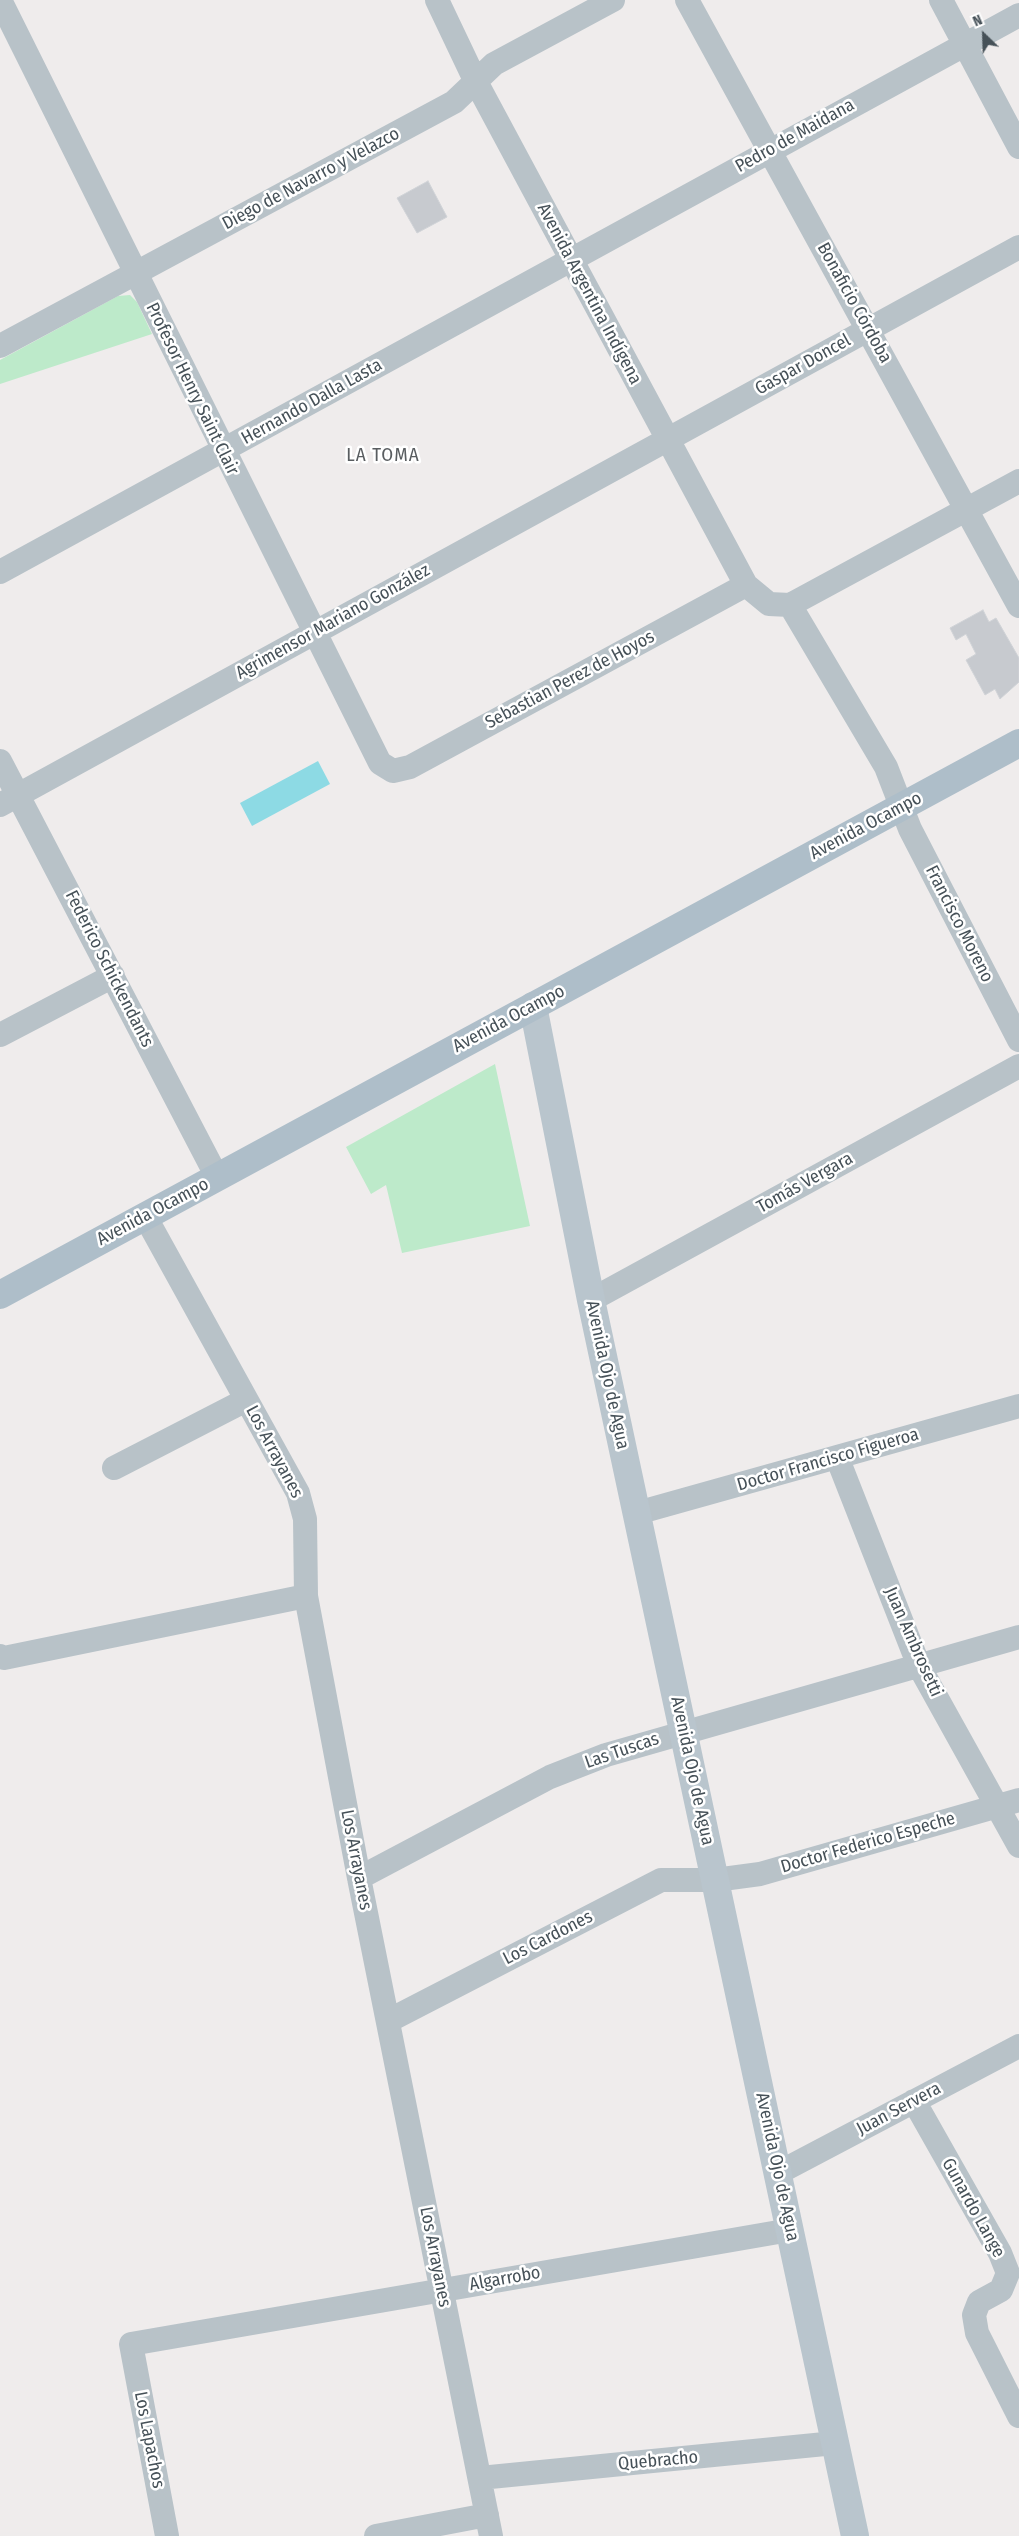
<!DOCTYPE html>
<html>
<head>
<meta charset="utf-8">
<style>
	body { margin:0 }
	#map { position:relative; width:1019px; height:2536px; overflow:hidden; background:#efecec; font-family:"Fira Sans Condensed",sans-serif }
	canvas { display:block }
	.north { position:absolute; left:959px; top:10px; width:50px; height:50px; -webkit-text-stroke:4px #fff; paint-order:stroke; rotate:336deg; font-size:14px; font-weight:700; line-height:20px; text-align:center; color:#465158 }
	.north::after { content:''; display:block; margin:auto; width:18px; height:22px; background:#465158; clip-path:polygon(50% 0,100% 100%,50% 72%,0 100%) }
</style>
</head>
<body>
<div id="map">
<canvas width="1019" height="2536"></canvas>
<div class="north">N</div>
</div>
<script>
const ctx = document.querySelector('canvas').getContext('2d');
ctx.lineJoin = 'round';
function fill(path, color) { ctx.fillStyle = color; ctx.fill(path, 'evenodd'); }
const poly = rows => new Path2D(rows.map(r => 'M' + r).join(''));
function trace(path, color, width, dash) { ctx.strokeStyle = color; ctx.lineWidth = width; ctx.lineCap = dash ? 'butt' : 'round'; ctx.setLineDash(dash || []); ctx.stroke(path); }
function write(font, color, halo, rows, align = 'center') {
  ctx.font = font + ' "Fira Sans Condensed",sans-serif'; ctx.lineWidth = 5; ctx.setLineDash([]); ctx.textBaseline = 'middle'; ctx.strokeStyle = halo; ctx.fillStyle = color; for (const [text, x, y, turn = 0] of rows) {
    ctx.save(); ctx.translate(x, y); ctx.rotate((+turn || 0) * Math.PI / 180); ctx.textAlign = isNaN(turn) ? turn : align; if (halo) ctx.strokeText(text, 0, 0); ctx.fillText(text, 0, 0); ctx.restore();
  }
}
fill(poly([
	[130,295,137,302,152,334,0,384,0,360,118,296],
	[495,1064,530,1226,402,1253,386,1185,371,1194,346,1147]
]), '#bdeaca');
fill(poly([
	[318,761,330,784,252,826,240,803]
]), '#8ddae4');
const building = poly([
	[428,181,447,217,417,233,397,198,428,181],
	[983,610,989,622,996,618,1019,658,1019,682,1000,699,995,689,985,695,966,660,976,654,966,634,956,640,950,628,983,610]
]);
fill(building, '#c7cacf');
trace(building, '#d0d3d7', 1);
trace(poly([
	[0,0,380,763,393,771,410,767,746,585],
	[437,0,475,80,746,585,769,604,790,605,1019,481],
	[687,0,1019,606],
	[941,0,1019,147],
	[0,346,454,102,494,64,613,0],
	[0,572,1019,15],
	[790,605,886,767,910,829,1019,1040],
	[0,761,217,1177],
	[0,805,1019,247],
	[0,1035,113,976],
	[145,1216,298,1493,305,1519,306,1596,359,1878,491,2536],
	[591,1300,1019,1066],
	[837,1457,919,1666,1019,1846],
	[114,1468,246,1400],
	[637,1513,1019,1406],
	[0,1656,4,1658,306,1596],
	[359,1878,550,1777,606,1755,1019,1637],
	[388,2021,661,1880,715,1880,760,1874,1019,1800],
	[914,2101,1000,2253,1008,2273,1001,2290,979,2302,974,2315,977,2333,1019,2416],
	[778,2173,1019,2046],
	[480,2478,835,2443],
	[167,2536,131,2344,790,2230],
	[376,2536,487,2515]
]), '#b8c2c8', 24);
trace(poly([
	[533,1006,591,1300,855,2536]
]), '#b9c5cd', 28);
trace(poly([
	[0,1295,1019,743]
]), '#aebec9', 28);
write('18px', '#465158', '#fff', [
	["Pedro de Maidana",795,136,-29],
	["Diego de Navarro y Velazco",311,179,-28],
	["Avenida Argentina Indígena",589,294,62],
	["Bonaficio Córdoba",854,303,61],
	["Gaspar Doncel",803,365,-29],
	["Profesor Henry Saint Clair",192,389,64],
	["Hernando Dalla Lasta",312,402,-29],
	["Agrimensor Mariano González",333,622,-29],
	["Sebastian Perez de Hoyos",570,680,-28],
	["Avenida Ocampo",866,826,-28],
	["Francisco Moreno",959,924,63],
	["Federico Schickendants",109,969,63],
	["Avenida Ocampo",509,1019,-28],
	["Tomás Vergara",805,1183,-29],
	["Avenida Ocampo",153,1212,-28],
	["Avenida Ojo de Agua",607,1375,78],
	["Los Arrayanes",274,1452,62],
	["Doctor Francisco Figueroa",828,1460,-16],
	["Juan Ambrosetti",913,1642,66],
	["Las Tuscas",622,1751,-19],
	["Avenida Ojo de Agua",692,1771,78],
	["Doctor Federico Espeche",868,1843,-16],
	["Los Arrayanes",356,1860,79],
	["Los Cardones",548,1938,-27],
	["Juan Servera",899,2109,-28],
	["Avenida Ojo de Agua",777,2167,78],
	["Gunardo Lange",973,2208,61],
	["Los Arrayanes",435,2257,79],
	["Algarrobo",505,2279,-10],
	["Los Lapachos",149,2440,79],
	["Quebracho",658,2461,-5]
]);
ctx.letterSpacing = '1px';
write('19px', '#595d60', '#fff', [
	["LA TOMA",383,456]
]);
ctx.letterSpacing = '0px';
</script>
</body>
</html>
